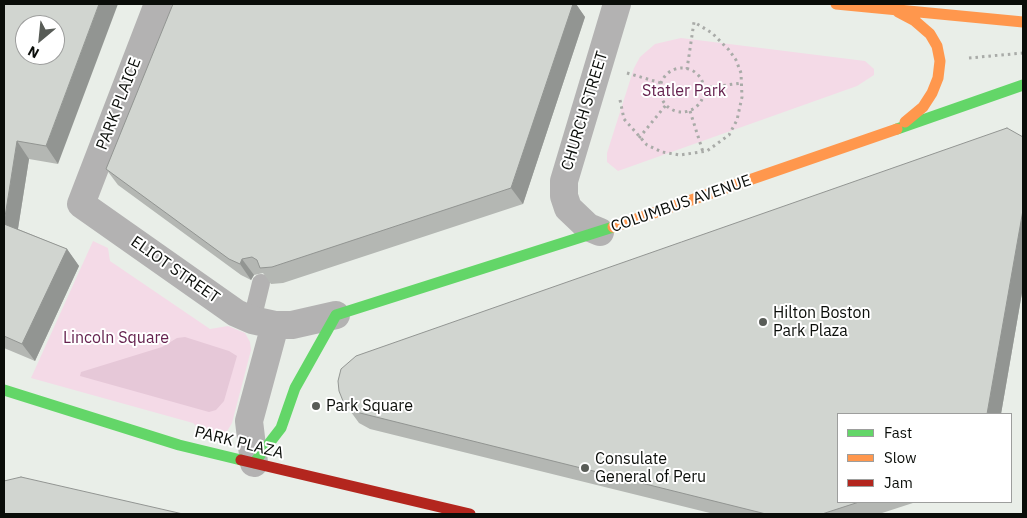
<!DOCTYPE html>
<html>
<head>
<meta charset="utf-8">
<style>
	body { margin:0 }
	#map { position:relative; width:1027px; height:518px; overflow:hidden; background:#e9eee8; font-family:"IBM Plex Sans",sans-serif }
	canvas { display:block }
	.frame { position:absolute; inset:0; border:5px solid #0a0d09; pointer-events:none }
	.legend { position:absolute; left:837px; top:413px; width:175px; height:90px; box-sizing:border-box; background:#fff; border:1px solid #9d9e9d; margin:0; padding:6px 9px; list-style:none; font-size:15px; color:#0a0d09 }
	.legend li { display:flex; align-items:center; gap:10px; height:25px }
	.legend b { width:25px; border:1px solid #9d9e9d }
	.north { position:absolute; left:15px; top:15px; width:50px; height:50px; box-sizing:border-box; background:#fff; border:1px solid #9d9e9d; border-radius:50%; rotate:208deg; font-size:14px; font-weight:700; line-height:20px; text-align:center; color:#0a0d09 }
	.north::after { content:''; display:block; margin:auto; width:18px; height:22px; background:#585c57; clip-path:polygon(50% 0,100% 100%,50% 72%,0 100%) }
</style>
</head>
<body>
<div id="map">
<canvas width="1027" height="518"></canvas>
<div class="frame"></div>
<ul class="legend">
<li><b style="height:6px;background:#63d668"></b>Fast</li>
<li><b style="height:6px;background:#ff974d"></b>Slow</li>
<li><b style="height:6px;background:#b3261e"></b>Jam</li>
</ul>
<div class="north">N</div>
</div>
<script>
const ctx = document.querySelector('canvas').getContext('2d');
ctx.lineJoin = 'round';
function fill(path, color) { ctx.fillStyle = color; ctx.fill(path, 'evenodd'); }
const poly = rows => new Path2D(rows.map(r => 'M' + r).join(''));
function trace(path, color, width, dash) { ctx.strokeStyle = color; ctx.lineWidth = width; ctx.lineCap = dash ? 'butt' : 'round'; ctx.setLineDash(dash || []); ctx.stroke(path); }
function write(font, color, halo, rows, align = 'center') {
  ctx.font = font + ' "IBM Plex Sans",sans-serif'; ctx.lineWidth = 4; ctx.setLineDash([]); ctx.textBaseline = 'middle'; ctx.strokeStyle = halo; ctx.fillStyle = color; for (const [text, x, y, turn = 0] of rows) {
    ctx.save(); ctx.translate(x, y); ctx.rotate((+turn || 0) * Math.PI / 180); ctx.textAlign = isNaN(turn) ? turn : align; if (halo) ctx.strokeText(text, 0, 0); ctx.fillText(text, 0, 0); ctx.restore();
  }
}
fill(poly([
	[681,38,865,61,874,69,874,75,857,86,618,171,607,162,607,153,634,68,640,57,655,44],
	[93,241,108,248,110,261,210,329,228,326,245,333,250,342,251,350,232,423,226,433,215,437,202,432,193,423,31,378]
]), '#f4dae7');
fill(poly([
	[185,337,229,351,237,356,224,401,216,410,209,412,80,376,81,372,162,347,177,338]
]), '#e6c8d8');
trace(poly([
	[969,58,1023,53],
	'660 90a22 22 0 1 1 44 0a22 22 0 1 1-44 0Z',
	[627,73,661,83],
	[704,88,742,83],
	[620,100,624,119,647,145,662,152,680,155,707,151,729,135,737,120,742,97,741,73,736,60,729,50,712,33,694,22,687,69],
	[690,111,703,152],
	[639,138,666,105]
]), '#a9aba8', 3, [2.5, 4]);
trace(poly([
	[252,320,261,283]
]), '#b3b2b2', 18);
trace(poly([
	[158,4,81,204,236,313,252,320,275,325,292,325,336,315],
	[600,232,588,227,568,208,564,196,564,181,617,4],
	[254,463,249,421,275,325]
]), '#b3b2b2', 28);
trace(poly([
	[897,129,1023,85],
	[4,390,179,445,241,460],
	[254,463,281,428,295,388,336,315,613,227]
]), '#63d668', 11);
trace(poly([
	[836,4,1023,22],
	[898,12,915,21,930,34,937,46,940,61,938,78,932,93,923,107,905,122],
	[613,227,897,129]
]), '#ff974d', 11);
trace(poly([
	[241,460,470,514]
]), '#b3261e', 11);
fill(poly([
	[4,4,58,164,29,159,18,229,67,249,79,266,35,361,4,348],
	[173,4,576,4,585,17,523,204,283,283,271,284,263,273,254,275,251,280,241,275,118,185,106,169],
	[1023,137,1023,287,1001,414,838,502,916,502,879,514,714,514,370,429,359,423,343,401]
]), '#b4b7b3');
fill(poly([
	[99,4,118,4,58,164,46,146],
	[573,4,576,4,585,17,523,204,511,188],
	[17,141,29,159,16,241,4,224],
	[1023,210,1023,287,1001,414,987,414],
	[67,249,79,266,35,361,22,344],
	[242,259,254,275,251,280,240,264]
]), '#929592');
const building = poly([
	[4,4,99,4,46,146,17,141,4,223,4,4],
	[25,25,55,25,55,55,25,55,25,25],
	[173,4,573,4,511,188,272,267,260,268,257,260,252,257,242,259,240,264,229,259,106,169,173,4],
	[1007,128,1023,137,1023,210,987,414,838,414,838,502,859,502,822,514,766,514,360,413,348,407,343,401,339,391,338,381,341,369,356,356,1007,128],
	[4,224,67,249,22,344,4,336,4,224],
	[21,477,183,514,4,514,4,481,21,477]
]);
fill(building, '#d1d5d0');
trace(building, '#929592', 1);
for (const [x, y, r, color] of [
	[763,322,5,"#585c57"],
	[316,406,5,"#585c57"],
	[585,468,5,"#585c57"]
]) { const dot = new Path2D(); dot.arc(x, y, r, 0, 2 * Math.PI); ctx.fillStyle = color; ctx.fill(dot); trace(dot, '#fff', 2); }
write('16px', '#65224f', '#fff', [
	["Statler Park",684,91],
	["Lincoln Square",116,338]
]);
write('16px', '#0a0d09', '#fff', [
	["PARK PLAICE",119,104,-69],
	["CHURCH STREET",585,111,-73],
	["COLUMBUS AVENUE",681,204,-19],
	["ELIOT STREET",175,270,35],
	["PARK PLAZA",239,443,14]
]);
write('16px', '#0a0d09', '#fff', [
	["Hilton Boston",773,313],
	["Park Plaza",773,331],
	["Park Square",326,406],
	["Consulate",595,459],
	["General of Peru",595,477]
], 'left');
</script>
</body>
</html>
